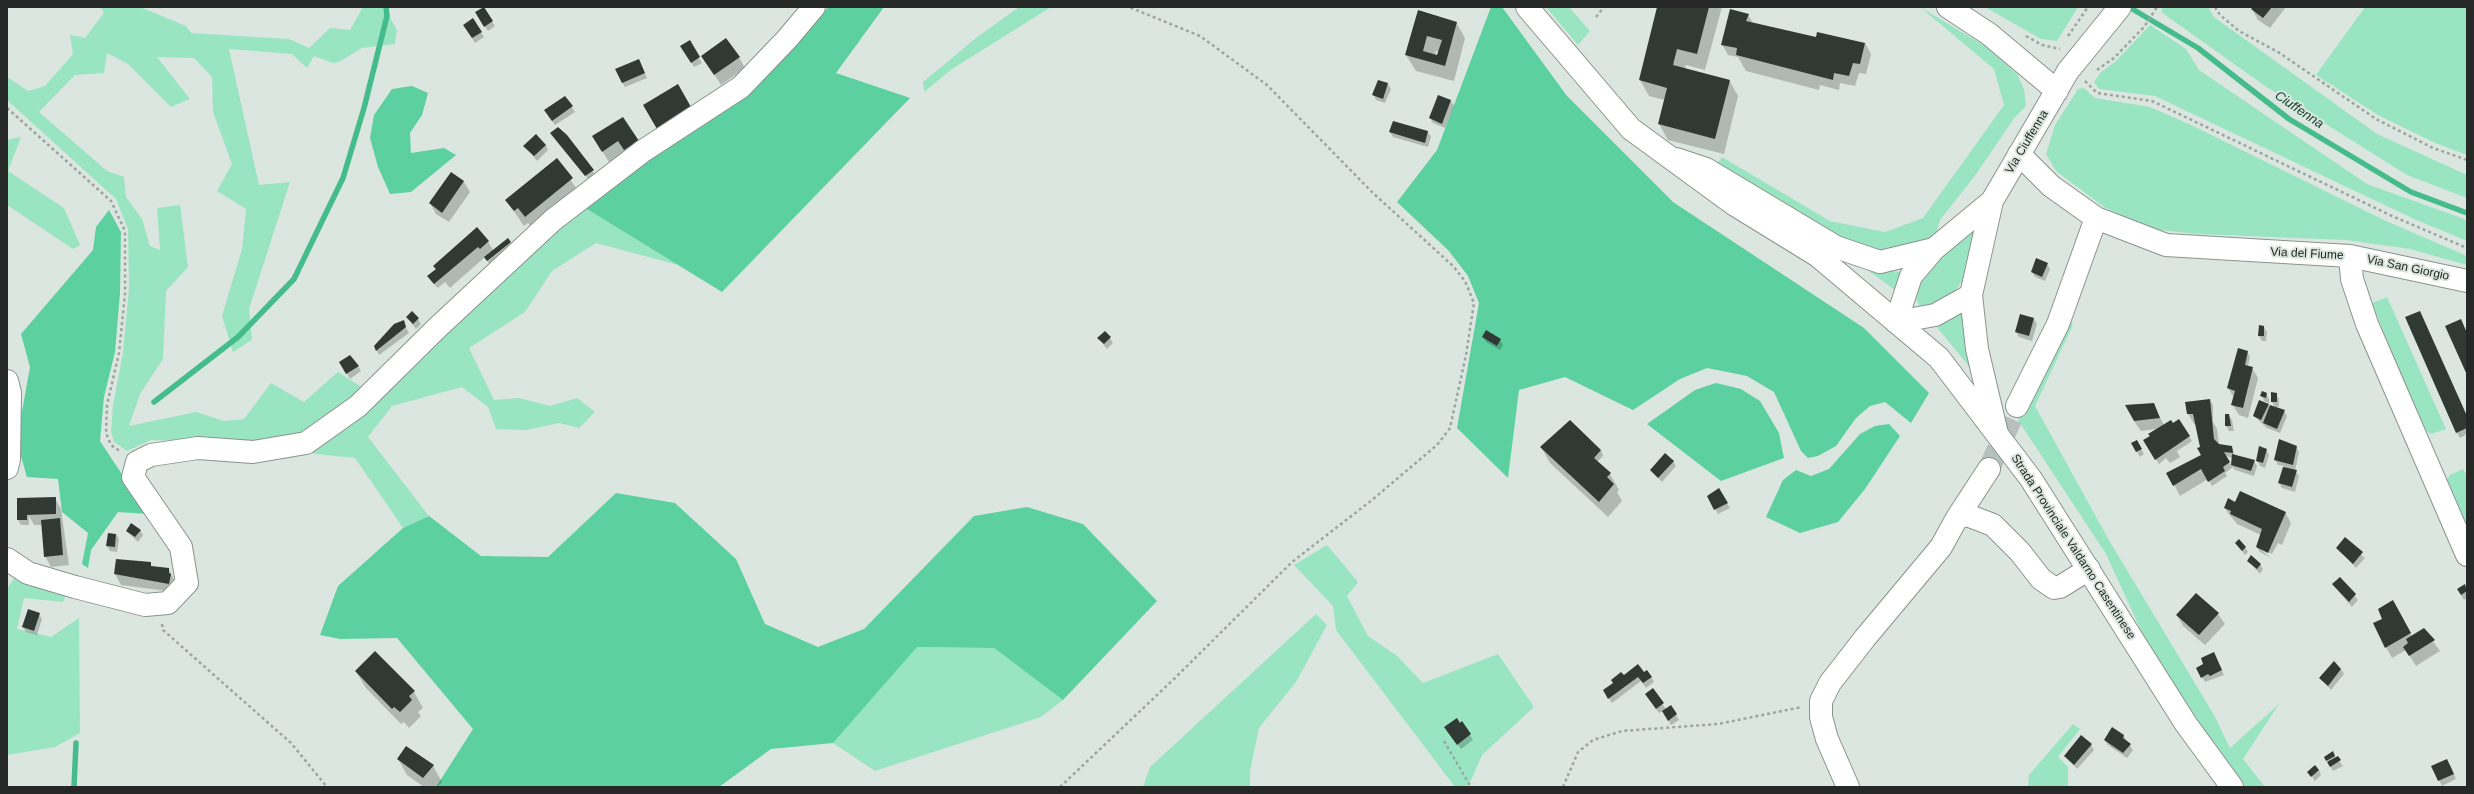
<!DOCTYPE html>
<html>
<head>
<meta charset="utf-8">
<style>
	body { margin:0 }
	#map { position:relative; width:2474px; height:794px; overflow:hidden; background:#dce6e1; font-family:Arial,sans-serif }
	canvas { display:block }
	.frame { position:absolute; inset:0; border:8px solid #252826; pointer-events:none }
</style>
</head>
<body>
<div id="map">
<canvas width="2474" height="794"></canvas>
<div class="frame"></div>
</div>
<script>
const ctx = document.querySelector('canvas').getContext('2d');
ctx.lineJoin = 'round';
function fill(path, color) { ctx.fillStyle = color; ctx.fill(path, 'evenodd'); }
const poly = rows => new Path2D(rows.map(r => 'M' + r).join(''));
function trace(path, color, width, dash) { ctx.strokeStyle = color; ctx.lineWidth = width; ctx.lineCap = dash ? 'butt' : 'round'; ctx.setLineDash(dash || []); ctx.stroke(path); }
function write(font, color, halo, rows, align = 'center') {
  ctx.font = font + ' Arial,sans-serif'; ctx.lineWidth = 4; ctx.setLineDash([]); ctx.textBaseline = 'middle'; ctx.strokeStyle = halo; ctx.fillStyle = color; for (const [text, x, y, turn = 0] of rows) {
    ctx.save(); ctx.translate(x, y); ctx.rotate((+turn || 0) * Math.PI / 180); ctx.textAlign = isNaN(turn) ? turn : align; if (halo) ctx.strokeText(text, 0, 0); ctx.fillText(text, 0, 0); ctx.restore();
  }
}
fill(poly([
	[100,7,140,7,186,26,191,33,289,39,309,48,330,28,350,30,363,7,388,7,387,12,397,30,395,44,362,48,339,62,333,63,314,56,307,68,292,54,229,49,259,185,290,182,249,309,252,340,233,352,222,316,242,249,246,209,217,191,232,164,213,112,212,77,194,58,157,57,190,99,171,107,128,64,107,53,104,73,75,75,39,112,107,171,124,177,126,197,142,219,150,246,160,250,157,208,180,205,188,267,166,291,163,359,140,394,129,426,196,412,224,421,244,419,271,383,304,402,338,372,363,388,305,440,261,444,151,440,127,451,114,442,111,432,113,405,123,353,129,288,128,229,116,199,7,100,7,77,28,91,45,86,73,54,70,35,85,38,104,13],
	[1019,7,1051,7,952,69,924,92,923,82,976,38],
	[1546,7,1569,7,1590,31,1578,45],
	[1920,7,1985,46,2017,74,2024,89,2026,106,2015,117,1974,177,1940,220,1934,241,1879,252,1828,232,1715,166,1722,157,1830,221,1885,232,1923,218,2004,105,1994,69],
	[1985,7,2078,7,2057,41,2041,39],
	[2163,7,2208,7,2214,17,2377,134,2467,175,2467,198,2407,175,2265,86,2161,12],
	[2365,7,2467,7,2467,155,2435,143,2378,115,2316,75],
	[2150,25,2186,49,2199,70,2367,184,2467,220,2467,241,2414,219,2155,96,2099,89,2094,82,2101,72,2115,62],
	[2084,88,2095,98,2150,107,2189,124,2384,220,2467,256,2467,265,2410,249,2346,240,2196,234,2151,229,2104,207,2056,171,2046,154,2055,125,2078,89],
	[21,137,8,171,64,208,80,245,73,249,7,205,7,140],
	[582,206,678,265,596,243,552,271,525,312,469,348,494,400,519,398,550,406,577,398,595,412,579,428,559,423,526,430,496,429,488,407,462,387,392,406,368,437,429,516,403,528,355,458,307,453],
	[1977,227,1962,281,1950,298,1925,309,1919,305,1914,295,1927,268],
	[1866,269,1902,272,1895,290],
	[2387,297,2446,429,2431,434,2423,429,2372,303],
	[1962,309,1977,376,1936,326],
	[2068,316,2073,325,2035,406,2110,542,2214,715,2230,748,2279,704,2243,759,2265,787,2244,787,2221,757,2144,637,2106,554,2018,420],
	[2463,469,2467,476,2467,528,2446,481,2450,475],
	[1327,545,1358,582,1347,596,1368,636,1397,656,1423,683,1498,654,1534,707,1482,755,1468,787,1455,787,1336,630,1333,606,1294,565],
	[14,578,67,593,63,602,24,598,17,629,51,637,79,618,80,733,55,747,7,755,7,589],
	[1316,614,1327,625,1296,682,1259,728,1250,771,1250,787,1143,787,1150,767],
	[916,647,994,648,1063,700,1041,717,875,771,833,743],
	[2073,724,2080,729,2058,757,2068,767,2068,787,2028,787,2029,775]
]), '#9ae5c1');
fill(poly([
	[829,7,884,7,836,73,910,98,722,292,582,206],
	[1491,7,1502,7,1567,96,1673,202,1864,328,1929,393,1911,423,1885,402,1870,406,1856,418,1836,446,1818,456,1808,458,1801,451,1774,392,1747,376,1707,368,1680,379,1633,410,1565,377,1519,390,1508,478,1457,428,1479,303,1468,276,1449,251,1397,202,1437,150],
	[412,86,428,93,422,115,410,133,411,153,444,148,456,155,411,192,390,194,378,167,370,138,374,115,392,89],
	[109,210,121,232,120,293,115,352,104,397,100,441,148,514,118,512,91,550,88,568,82,564,88,533,62,512,58,479,27,477,20,453,21,417,30,367,21,334,93,250,96,227],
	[1716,383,1741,389,1760,401,1779,433,1784,458,1721,481,1647,424,1695,390],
	[1889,424,1900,436,1865,489,1838,522,1800,533,1766,517,1783,480,1796,470,1811,476,1829,469,1860,434,1875,426],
	[616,493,675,503,736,559,765,624,818,647,864,629,974,516,1027,507,1083,524,1157,601,1063,700,994,648,917,647,833,743,771,749,719,787,436,787,473,729,397,638,340,639,320,635,338,586,403,528,429,516,481,556,548,557]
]), '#5cd09f');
fill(poly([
	[1658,7,1722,7,1705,70,1686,65,1684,69,1729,80,1738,96,1724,154,1668,140,1659,124,1665,100,1649,96,1640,80],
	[2254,7,2286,7,2270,28,2258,20,2252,9],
	[483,8,495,26,488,31,476,13],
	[1419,12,1456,22,1465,38,1454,81,1416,71,1406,55],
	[1436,51,1439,52,1438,57,1435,56],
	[1748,15,1753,23,1817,39,1865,43,1871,54,1866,74,1859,73,1855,86,1840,83,1839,90,1820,85,1819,90,1746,71,1738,57,1728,55,1722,44],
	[473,20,484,37,475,43,467,30],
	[689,42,702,63,694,67,682,46],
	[702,56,739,57,745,68,721,85],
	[641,65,647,78,625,87,622,82],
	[1379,81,1388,84,1391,89,1385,103,1376,100,1374,95],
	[1439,96,1451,101,1454,106,1445,128,1433,123,1430,118],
	[565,97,575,112,555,125,548,116],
	[1390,132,1428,132,1431,137,1428,147,1393,137],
	[551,133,567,136,596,176,589,180],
	[593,136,638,142,626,152,609,162],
	[546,145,548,150,537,161,525,146],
	[556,159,581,195,534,232,528,223,524,226,506,200],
	[451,173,464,182,470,192,449,222,436,214,430,203],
	[488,242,494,251,510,242,513,247,490,265,485,257,450,288,445,282,438,288,431,281,429,276,436,270,434,266],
	[2047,264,2050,269,2045,281,2035,277,2032,272],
	[407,317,418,319,421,324,416,329],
	[2406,318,2467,417,2467,434,2460,438,2457,433],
	[2034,319,2037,324,2032,341,2019,337,2016,332],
	[403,322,409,333,379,355,375,346],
	[2264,327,2267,332,2266,341,2262,341,2259,336],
	[1483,337,1500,340,1503,345,1500,350,1486,342],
	[1098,338,1110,338,1113,343,1107,349],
	[2247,352,2250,357,2248,366,2252,368,2258,378,2248,418,2239,415,2232,404,2234,398,2228,388],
	[340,362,358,366,361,371,350,379],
	[2266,394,2269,399,2269,403,2264,401,2262,396],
	[2276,394,2279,399,2279,407,2275,407,2272,402],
	[2210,400,2213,405,2213,422,2217,429,2219,445,2232,447,2235,456,2254,461,2257,466,2254,476,2235,470,2233,467,2225,473,2227,476,2212,486,2208,479,2180,496,2168,473,2202,455,2196,424,2194,424,2188,414],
	[2226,456,2233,458,2232,466,2229,462],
	[2153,404,2164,425,2172,424,2179,420,2192,441,2177,451,2180,457,2170,463,2166,458,2159,464,2144,441,2157,429,2141,431,2134,421],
	[2268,405,2270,407,2284,411,2287,416,2280,433,2267,428,2254,416],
	[2229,415,2232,420,2234,431,2229,431,2226,426],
	[1570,421,1601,450,1603,456,1597,462,1610,474,1619,490,1617,492,1622,501,1608,517,1550,463,1541,447],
	[2136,441,2144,454,2140,457,2132,443],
	[2296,447,2299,452,2295,471,2299,476,2295,492,2282,488,2279,483,2284,466,2278,465,2275,459],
	[2266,450,2269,455,2265,468,2260,466,2257,461],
	[1673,461,1676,466,1662,482,1651,470],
	[1719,490,1730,508,1718,514,1708,496],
	[55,498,61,509,69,565,51,567,45,556,42,525,34,525,29,516,29,525,21,525,18,520],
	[2235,504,2285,512,2291,523,2282,545,2278,543,2272,554,2259,548,2271,558,2260,552,2257,547,2261,535,2237,524,2228,513,2225,508],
	[140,530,143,535,138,542,127,531],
	[116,534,119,539,117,552,110,551,107,546],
	[2345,539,2365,558,2356,568,2337,548],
	[2236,544,2245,547,2248,552,2245,555],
	[2248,561,2260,564,2263,569,2260,574],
	[150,563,152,567,169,569,174,580,172,588,168,587,167,591,121,585,115,574],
	[2340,578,2358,600,2352,607,2333,585],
	[2465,585,2467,598,2464,600,2458,590],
	[2196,594,2218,614,2225,624,2205,645,2183,626,2177,615],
	[2392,602,2412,636,2424,629,2440,651,2416,666,2406,650,2392,658,2386,647,2383,620],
	[39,614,42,619,37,635,26,632,23,627],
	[2216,658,2224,675,2205,682,2202,677],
	[2341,669,2344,674,2331,690,2320,678],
	[356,671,414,692,423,708,418,712,421,716,409,728,404,722,401,724,365,687],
	[1644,674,1651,677,1654,682,1646,688,1641,681,1612,703,1604,690,1624,676],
	[1652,690,1666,709,1671,706,1679,720,1671,725,1663,711,1659,713,1649,699],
	[1462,722,1473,740,1461,749,1448,732],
	[2123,735,2133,750,2127,758,2108,745,2105,740],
	[2091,745,2094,750,2077,769,2066,756],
	[2332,753,2343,766,2333,771,2325,757],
	[398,759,433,766,442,782,437,787,424,787,407,775],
	[2450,765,2456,779,2442,786,2432,766],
	[2319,770,2321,775,2315,781,2309,772]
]), '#0003');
trace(poly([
	[2129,7,2198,48,2289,119,2411,192,2467,213],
	[154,402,238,337,294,279,343,178,364,108,387,16,386,7],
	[74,787,76,743]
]), '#45bc8c', 5.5);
fill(poly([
	[484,7,493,21,484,27,475,12],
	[1657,7,1709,7,1697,54,1677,49,1673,65,1730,80,1715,139,1658,124,1667,88,1639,80],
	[2253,7,2272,7,2263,18,2251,9],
	[1730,9,1749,14,1746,21,1816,37,1817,32,1865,43,1860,64,1853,63,1849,76,1834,73,1833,80,1736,55,1737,48,1721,45],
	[1418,10,1457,22,1445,66,1405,55],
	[1427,36,1442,40,1437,55,1423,51],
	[473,18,482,32,472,38,463,25],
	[726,38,740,57,714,75,701,56],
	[690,40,700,57,691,63,680,46],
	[639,59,645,73,622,83,615,69],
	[1378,80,1388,83,1383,99,1372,95],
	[678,84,691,107,657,129,643,105],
	[1438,95,1451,100,1442,124,1429,118],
	[565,96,573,106,552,121,544,110],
	[623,117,639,141,624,150,618,141,602,152,592,136],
	[1393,121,1428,131,1425,143,1389,132],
	[558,127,567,135,594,170,585,176,550,133],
	[536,134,546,145,534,156,523,146],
	[557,158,573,178,525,217,518,208,514,211,505,200],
	[451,172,464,181,442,213,429,203],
	[477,227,489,241,480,249,478,247,434,284,427,276,436,269,433,266],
	[508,238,511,242,487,261,484,257],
	[2036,258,2048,263,2042,277,2031,272],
	[412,311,419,318,413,324,406,317],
	[2420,311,2467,416,2467,428,2456,433,2405,317],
	[2020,314,2034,318,2029,336,2015,332],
	[2461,319,2467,333,2467,375,2445,326],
	[404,320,406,327,376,351,374,346,394,324],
	[2259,325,2264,326,2264,336,2258,336],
	[1486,330,1501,339,1497,346,1482,337],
	[1105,331,1111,337,1104,344,1097,338],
	[2238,348,2248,351,2245,365,2253,367,2243,408,2231,405,2235,391,2227,388],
	[350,355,359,366,346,374,339,362],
	[2262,391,2267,393,2266,398,2260,396],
	[2271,392,2277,393,2277,402,2271,402],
	[2210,399,2214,439,2219,444,2232,446,2233,453,2224,452,2230,462,2223,467,2225,471,2208,482,2201,469,2173,486,2166,473,2201,455,2197,448,2200,447,2193,414,2187,414,2185,402],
	[2259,400,2269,404,2261,420,2253,416],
	[2154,403,2160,418,2134,421,2125,405],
	[2270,405,2285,410,2277,429,2263,423],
	[2225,414,2229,414,2231,426,2225,426],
	[2179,419,2190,436,2155,460,2143,440,2150,436,2148,434,2171,420,2173,423],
	[1570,420,1601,450,1594,458,1611,473,1607,477,1614,484,1599,502,1540,447],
	[2279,439,2297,446,2293,465,2274,460],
	[2137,440,2142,449,2136,452,2131,443],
	[2259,446,2267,449,2263,463,2256,461],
	[1665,453,1674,461,1658,478,1650,470],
	[2232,454,2255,460,2251,471,2231,465],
	[2283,467,2297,470,2292,487,2278,483],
	[1719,488,1728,503,1714,510,1707,496],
	[2240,491,2286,512,2268,553,2256,547,2262,529,2230,514,2231,511,2224,508,2228,498,2235,502],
	[56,497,56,514,27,515,27,520,17,520,17,498],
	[60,518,63,555,44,557,41,520],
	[131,523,141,530,135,537,126,531],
	[108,533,116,534,115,547,106,546],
	[2345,537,2363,552,2353,564,2336,548],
	[2239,539,2246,547,2242,551,2235,543],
	[2251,555,2261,564,2257,569,2247,561],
	[116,559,151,562,151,566,169,568,169,573,171,574,169,584,114,574],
	[2340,577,2356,594,2349,602,2332,584],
	[2465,584,2467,591,2461,595,2457,589],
	[2196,593,2219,613,2199,635,2176,615],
	[2393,600,2411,633,2385,648,2373,623,2382,619,2378,609],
	[28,609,40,613,34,631,22,627],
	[2424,628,2435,640,2409,656,2403,647,2408,643,2406,639],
	[375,651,415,691,409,696,412,700,400,712,394,707,392,709,355,671],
	[2214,652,2222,670,2210,676,2208,674,2201,678,2196,668,2203,664,2201,658],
	[2334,661,2341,669,2328,686,2319,678],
	[1638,664,1644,672,1647,670,1652,677,1643,683,1638,677,1608,699,1603,690,1613,683,1611,680,1621,672,1624,675],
	[1653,688,1664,703,1656,709,1645,694],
	[1671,705,1677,714,1668,721,1662,711],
	[1457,718,1460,723,1462,721,1471,734,1457,745,1444,727],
	[2112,727,2124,735,2123,738,2131,744,2123,753,2104,740],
	[2081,735,2092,744,2074,765,2064,756],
	[406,746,434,765,423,778,397,759],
	[2333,751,2335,756,2326,761,2324,757],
	[2338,756,2341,760,2330,767,2327,762],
	[2447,759,2454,774,2438,781,2431,766],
	[2315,765,2319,770,2311,777,2307,772]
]), '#313935');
trace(poly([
	[1989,469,2017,406]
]), '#b7c0bc', 22, [22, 11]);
const minor = poly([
	[1948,7,1989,34,2057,91],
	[2019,154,2051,186,2096,218,2166,245,2350,256,2352,279,2367,324,2467,555],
	[1676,159,1706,169,1836,247,1880,262,1934,249,1992,201],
	[1934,249,1911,276,1896,322,1935,315,1971,295],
	[2350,256,2467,281],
	[7,381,10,393,9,459,7,468],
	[2017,406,2058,324,2096,218],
	[1997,434,1977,349,1971,295,1992,201,2068,71,2120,7],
	[1957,518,1989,469],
	[7,559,28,573,75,587,145,605,168,603,187,583,181,547,133,477,137,462,151,455,198,448,253,452,306,443,358,406,437,328,553,220,643,151,741,87,787,39,814,7],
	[1848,787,1827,739,1821,717,1821,701,1830,683,1865,638,1941,547,1957,518,1967,515,1993,525,2020,552,2041,579,2054,588,2060,587,2089,569]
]);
const major = poly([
	[1527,7,1631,129,1735,205,1818,256,1939,358,2031,479,2186,724,2232,787]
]);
trace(minor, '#8a938e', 24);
trace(major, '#8a938e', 24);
trace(poly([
	[2215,7,2220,15,2239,31,2278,52,2376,119,2433,148,2467,160],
	[1596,17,1604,7],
	[2026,36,2042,45,2060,49],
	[2068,36,2088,7],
	[2097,70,2114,58,2144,27,2157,7],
	[2085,81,2097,93,2152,101,2392,216,2467,248],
	[7,108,111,201,125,231,125,294,119,353,107,405,106,433,111,445,121,452],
	[162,624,163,630,291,743,327,787],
	[1444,741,1471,787],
	[1060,787,1175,678,1292,562,1372,500,1437,445,1450,428,1466,355,1474,303,1465,281,1453,266,1373,193,1267,85,1200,36,1129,7],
	[1563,787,1578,752,1593,740,1622,731,1718,724,1802,707]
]), '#9da5a1', 2.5, [3, 3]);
trace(minor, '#fff', 22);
trace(major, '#fff', 22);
write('12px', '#252826', '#dce6e1', [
	["Via Ciuffenna",2027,142,-59],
	["Via del Fiume",2307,254,3],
	["Via San Giorgio",2408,268,12],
	["Strada Provinciale Valdarno Casentinese",2073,547,57]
]);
write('italic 13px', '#10422e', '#dce6e1', [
	["Ciuffenna",2299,110,34]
]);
</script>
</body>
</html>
